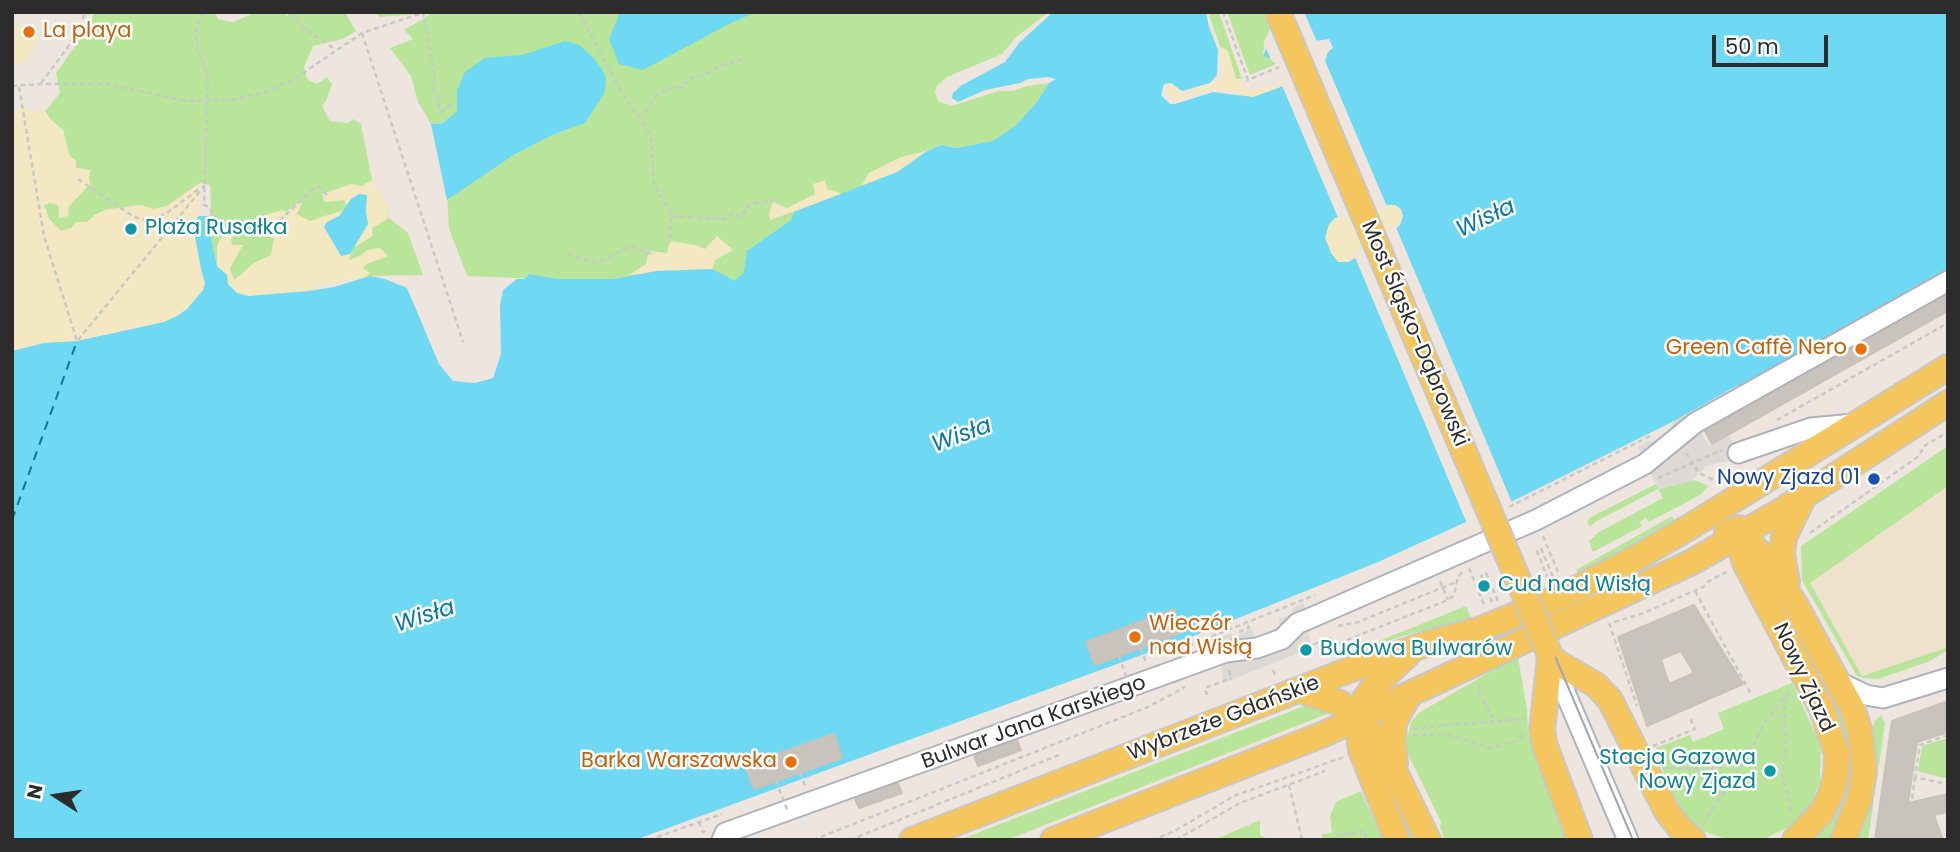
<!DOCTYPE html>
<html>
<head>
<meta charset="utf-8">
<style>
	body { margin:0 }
	#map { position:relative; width:1960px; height:852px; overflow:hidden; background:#eee6de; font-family:Poppins,sans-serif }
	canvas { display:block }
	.frame { position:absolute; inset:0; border:14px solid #2c2c2c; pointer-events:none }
	.north { position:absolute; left:21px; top:761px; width:70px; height:70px; -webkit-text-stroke:5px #fff; paint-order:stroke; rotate:282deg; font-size:19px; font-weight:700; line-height:28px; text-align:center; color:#2c2c2c }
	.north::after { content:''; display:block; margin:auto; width:24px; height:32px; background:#2c2c2c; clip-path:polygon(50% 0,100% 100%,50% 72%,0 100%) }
	.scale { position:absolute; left:1712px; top:35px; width:116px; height:32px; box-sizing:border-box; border:4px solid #2c2c2c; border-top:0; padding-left:9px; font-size:21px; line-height:24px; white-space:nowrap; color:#2c2c2c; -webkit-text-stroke:5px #fff; paint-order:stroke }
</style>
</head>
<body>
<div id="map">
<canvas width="1960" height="852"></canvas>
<div class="frame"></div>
<div class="north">N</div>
<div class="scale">50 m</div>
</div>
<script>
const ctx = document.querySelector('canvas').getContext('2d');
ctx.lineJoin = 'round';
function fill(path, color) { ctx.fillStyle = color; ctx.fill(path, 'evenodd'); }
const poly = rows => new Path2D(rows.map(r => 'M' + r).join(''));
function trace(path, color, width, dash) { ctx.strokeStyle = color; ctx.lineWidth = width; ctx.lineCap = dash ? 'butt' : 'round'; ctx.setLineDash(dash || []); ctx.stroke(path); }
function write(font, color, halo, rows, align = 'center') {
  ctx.font = font + ' Poppins,sans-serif'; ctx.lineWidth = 5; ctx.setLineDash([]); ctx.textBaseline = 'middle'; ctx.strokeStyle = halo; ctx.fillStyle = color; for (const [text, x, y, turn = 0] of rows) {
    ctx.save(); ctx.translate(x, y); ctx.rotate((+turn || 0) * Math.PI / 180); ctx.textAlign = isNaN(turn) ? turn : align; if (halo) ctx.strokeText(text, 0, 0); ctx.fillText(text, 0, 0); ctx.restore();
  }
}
fill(poly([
	[1948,486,1948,647,1862,676,1809,583]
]), '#efe2cd');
fill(poly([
	[95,12,214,12,218,19,233,22,256,12,285,12,287,16,290,12,345,12,356,31,343,39,313,46,304,67,307,79,317,84,327,77,332,84,326,101,322,106,330,121,348,123,353,119,361,124,372,180,388,206,389,218,408,233,423,275,370,276,318,286,311,290,247,301,217,266,211,238,213,227,209,216,211,209,210,185,200,183,167,206,153,209,140,205,105,210,95,215,87,223,61,231,49,219,44,205,50,203,69,206,90,184,76,168,69,155,63,130,51,120,45,111,60,93,56,73,85,32],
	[376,12,625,12,731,23,757,12,1049,12,1015,38,1002,54,947,77,937,86,935,92,938,101,951,106,999,91,1013,91,1027,86,1049,83,1037,102,1015,126,993,141,956,148,941,145,869,173,861,187,815,205,751,287,467,276,449,229,447,193,512,156,550,136,570,129,457,90,457,111,443,123,431,124,418,102,411,76,390,48,413,39,404,30,433,13,379,17],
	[1208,12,1219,12,1242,79,1236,79,1228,52,1226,49,1221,49],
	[1227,12,1278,12,1264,42,1263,56,1271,59,1276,64,1250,75],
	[1948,446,1948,486,1810,583,1862,676,1948,647,1948,650,1930,661,1878,679,1863,678,1857,676,1802,580,1801,546],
	[1694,480,1709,486,1700,495,1649,522,1646,518,1640,522,1642,526,1593,552,1589,541,1599,532,1663,498,1658,489,1595,522,1590,527,1587,522,1589,518,1656,484,1659,489],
	[1672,516,1675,522,1578,574,1576,570],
	[1761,569,1849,732,1855,770,1834,840,1811,840,1841,793],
	[1466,606,1471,618,1403,636,1329,661],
	[1518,656,1527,710,1528,735,1566,840,1445,840,1440,827,1441,822,1408,754,1405,736,1408,735,1411,722,1420,712],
	[1792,683,1817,737,1821,752,1820,782,1810,805,1791,826,1764,839,1729,840,1703,831,1691,821,1679,807,1668,786,1656,748,1690,735,1693,742,1724,729,1718,713],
	[1313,705,1337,710,1007,840,959,840,1304,706],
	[1881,715,1885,723,1868,840,1853,840,1872,729,1875,721],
	[1948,738,1948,777,1943,778,1918,771,1922,746],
	[1361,791,1383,840,1322,840,1322,834,1332,833,1330,816,1336,802],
	[1260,820,1260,835,1270,840,1214,840]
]), '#b9e59a');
fill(poly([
	[12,21,40,38,26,61,12,67],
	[1223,47,1228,52,1236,79,1242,79,1247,91,1266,88,1311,72,1318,67,1324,54,1328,52,1324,64,1316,73,1253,97,1244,98,1239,96,1238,92,1220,89,1207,90,1180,100,1170,99,1166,95,1168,85,1175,87,1180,93,1185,93,1218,81,1221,73,1221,49],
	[27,107,31,112,45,111,51,120,63,130,69,155,76,161,76,168,91,170,89,177,90,184,69,206,68,216,59,218,58,205,50,203,44,205,49,219,61,231,71,228,76,222,87,222,95,215,105,210,140,205,153,209,167,206,200,183,199,216,195,220,193,226,201,269,205,282,203,290,187,309,164,322,77,341,12,363,12,114,17,110],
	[927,151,897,172,861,187,869,173,901,157],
	[372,180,388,206,389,218,372,228,373,236,353,248,349,260,360,256,367,250,380,248,388,256,367,264,363,268,370,273,365,277,318,286,311,290,247,301,238,300,217,266,217,246,222,236,218,229,219,218,227,229,240,231,231,238,232,245,243,245,230,268,234,280,254,263,271,255,274,238,255,234,255,230,263,216,282,210,286,212,300,201,302,203,297,214,310,221,343,210,346,206,344,200,325,202,322,194,351,184,362,186],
	[825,180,827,189,843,194,770,220,769,213,773,202,787,208,815,194,813,184],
	[1384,205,1395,205,1401,209,1403,216,1400,225,1387,237,1348,263,1338,262,1331,253,1325,238,1329,224,1335,218],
	[717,236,733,250,715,260,712,269,629,275,646,264,649,251,667,253,670,241,696,245,705,249]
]), '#f3e8c1');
fill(poly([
	[1709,401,1718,417,1699,429,1709,446,1729,435,1740,458,1706,466,1692,481,1659,489,1637,447,1645,442,1666,440,1674,421],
	[1304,603,1311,648,1224,683,1216,639,1232,633,1232,638,1252,629,1254,638,1280,634,1279,619,1293,613,1292,608]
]), '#ded9d5');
fill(poly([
	[620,12,757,12,731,23,643,70,619,64,609,39],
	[1053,12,1206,12,1209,27,1218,50,1217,75,1210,83,1182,91,1171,83,1164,84,1161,95,1170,104,1175,104,1213,92,1253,97,1292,83,1324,64,1328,52,1333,48,1329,39,1314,41,1271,59,1263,56,1269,42,1292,12,1948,12,1948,267,1946,268,1948,272,1742,391,1738,385,1674,421,1521,497,1378,562,1191,637,635,840,12,840,12,351,44,343,77,341,164,322,177,316,187,309,203,290,205,283,201,269,193,226,195,220,199,216,209,216,213,227,211,238,217,266,227,275,228,284,237,293,249,296,309,291,334,287,370,276,385,279,407,288,439,364,453,381,475,383,493,378,501,354,500,305,503,290,517,279,525,279,529,274,557,279,614,279,656,271,712,269,735,281,744,272,747,251,791,220,794,212,897,172,927,151,941,145,956,148,993,141,1015,126,1037,102,1049,83,1056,79,1048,77,1028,79,1020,83,985,90,958,102,952,98,953,93,962,85,1005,62,1019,43],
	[1384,205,1395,205,1401,209,1403,216,1400,225,1371,249,1348,262,1338,262,1331,253,1325,238,1329,224,1335,218],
	[565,41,579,45,594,58,605,74,606,82,604,94,585,123,550,136,512,156,447,200,431,124,443,123,457,111,457,90,465,72,485,58,522,55],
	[359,194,367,195,366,212,368,224,350,254,341,256,324,227,327,222,339,216,351,199]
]), '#6fd8f2');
fill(poly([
	[1288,12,1304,12,1318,44,1272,62,1264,44],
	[1323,56,1388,209,1370,211,1339,220,1281,83,1314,70],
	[1395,225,1513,505,1468,526,1354,255]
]), '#eee6de');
trace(poly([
	[12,520,77,341]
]), '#0a78a1', 2, [9, 7]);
const building = poly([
	[1948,295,1948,311,1712,444,1705,431,1948,295],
	[1694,605,1743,684,1647,726,1618,637,1694,605],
	[1681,651,1694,673,1669,684,1661,659,1681,651],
	[1174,609,1183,632,1095,665,1086,642,1174,609],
	[1948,701,1948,732,1917,742,1908,803,1948,794,1948,812,1934,815,1943,840,1875,840,1892,721,1948,701],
	[834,734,842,758,754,789,745,765,834,734],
	[1017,740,1021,750,978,766,974,756,1017,740],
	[898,783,902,793,859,808,855,799,898,783]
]);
fill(building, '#c9c3bd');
trace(building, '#c9c2b7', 2);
const minor = poly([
	[1738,453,1811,428,1854,424],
	[1550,657,1628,840],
	[1839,682,1866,695,1883,698,1948,678],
	[722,840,725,833,1226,652,1257,648,1282,639,1298,623,1306,620,1536,520,1645,464,1695,423,1948,281]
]);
const major = poly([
	[1739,528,1737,537,1745,563,1822,709,1837,754,1836,775,1831,794,1821,813,1795,840],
	[1727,532,1753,546,1768,561,1796,606,1853,710,1860,732,1864,772,1859,800,1843,840],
	[1787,582,1782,554,1784,537,1803,498],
	[1547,648,1550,656,1558,663,1596,685,1610,700,1667,812,1680,828,1693,840],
	[1550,656,1542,731,1545,746,1580,840],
	[1299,690,1340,703,1380,741,1428,840],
	[1395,763,1393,741,1394,722,1409,695],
	[912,840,1349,670,1433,642,1481,629,1562,596,1636,558,1688,528,1948,367],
	[1053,840,1324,734,1692,562,1776,514,1948,403],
	[1397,840,1361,750,1357,719,1364,700,1372,689,1409,653]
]);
trace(minor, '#aeb2bc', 23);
trace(major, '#c8c8c8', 28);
trace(poly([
	[203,12,197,26,196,38,198,50,208,76,204,205,209,207,226,232,262,232,275,225,314,188,319,187,327,195],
	[291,12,300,25,336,50],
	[423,12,435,77,433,88,438,98,439,109,442,112,451,105],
	[579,12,618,86,651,136,654,186,671,212,670,243],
	[1223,12,1248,80,1279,67],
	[519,14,532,12],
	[362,33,463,342],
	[41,83,68,47,86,12],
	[12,86,40,84,106,84,187,101,231,100,265,92,293,80,362,33,425,12],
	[19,87,44,236,77,341],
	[637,116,646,111,657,95,670,88,681,87,692,78,704,75,721,65,744,59],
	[78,179,134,217,142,219,155,218,167,213,199,189],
	[671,216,726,219,732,213,741,217,750,204,776,200],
	[568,254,597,263,630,246,652,254],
	[78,340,205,185],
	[1777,420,1948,323],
	[1686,453,1699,473,1720,483],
	[1658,478,1722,450],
	[1509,507,1650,436],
	[1810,533,1919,456,1924,446,1948,432],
	[1543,536,1559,575],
	[1469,568,1485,607],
	[1548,579,1537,551,1541,549,1554,579],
	[1440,581,1448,600],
	[1695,591,1751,694],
	[1492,602,1481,576,1486,573,1498,601],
	[1614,622,1641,614,1703,587,1709,581,1729,571],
	[1609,623,1637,706],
	[1338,626,1358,622,1456,582],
	[1239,632,1249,628,1246,621],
	[1339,643,1448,600,1454,595,1458,577,1462,572],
	[1302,644,1302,649,1330,638,1335,645],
	[1188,646,1315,595],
	[1141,648,1146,662],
	[1229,670,1231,680],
	[1273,670,1276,677],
	[1478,684,1480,697,1495,721],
	[1207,695,1205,688,1231,678],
	[1784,697,1786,749,1782,773,1792,814],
	[1413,730,1433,726,1525,719],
	[1413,735,1445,734,1492,748,1516,741,1523,735],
	[1948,735,1920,745,1915,777,1942,783,1948,782],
	[1653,746,1695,729,1690,718],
	[1668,768,1707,770,1720,767,1750,748],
	[800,773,805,786],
	[1289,785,1302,840],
	[1911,807,1915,777],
	[699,822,703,832,706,831],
	[1703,824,1753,747,1764,724,1789,691],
	[649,840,722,814],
	[813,840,1148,707,1185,687],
	[850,840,1059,755],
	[1152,840,1173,832,1234,796,1344,757],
	[1176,840,1240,803,1325,771],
	[1339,840,1338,836,1365,831,1366,840]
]), '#c8c8c8', 2.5, [5, 3.5]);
trace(minor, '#fff', 19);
trace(major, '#f4c65d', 24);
trace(poly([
	[1282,12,1633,840]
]), '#a0a5b7', 2);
const majorBridge = poly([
	[1278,12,1547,648]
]);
trace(majorBridge, '#c8c8c8', 28, []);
trace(poly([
	[1119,656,1129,684],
	[776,781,788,812]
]), '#c8c8c8', 2.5, [5, 3.5]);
trace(majorBridge, '#f4c65d', 24);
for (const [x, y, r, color] of [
	[29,32,7,"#e8710a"],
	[131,229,7,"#0f9aa8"],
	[1861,349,7,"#e8710a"],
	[1874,479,7,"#1a4fb4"],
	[1484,586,7,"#0f9aa8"],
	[1135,637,7,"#e8710a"],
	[1306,650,7,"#0f9aa8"],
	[791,762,7,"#e8710a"],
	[1770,771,7,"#0f9aa8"]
]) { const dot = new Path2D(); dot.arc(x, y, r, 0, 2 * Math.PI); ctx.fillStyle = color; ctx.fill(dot); trace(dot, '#fff', 2.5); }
write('21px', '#c56008', '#fff', [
	["La playa",43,32],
	["Green Caffè Nero",1847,349,"right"],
	["Wieczór",1149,625],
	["nad Wisłą",1149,649],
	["Barka Warszawska",777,762,"right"]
], 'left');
write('21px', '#0d838f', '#fff', [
	["Plaża Rusałka",145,229],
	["Cud nad Wisłą",1498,586],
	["Budowa Bulwarów",1320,650],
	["Stacja Gazowa",1756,759,"right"],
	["Nowy Zjazd",1756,783,"right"]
], 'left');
write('21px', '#2c2c2c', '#fff', [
	["Most Śląsko-Dąbrowski",1414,334,67],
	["Nowy Zjazd",1803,678,65],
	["Wybrzeże Gdańskie",1224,719,-21],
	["Bulwar Jana Karskiego",1034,723,-20]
]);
write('21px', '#164399', '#fff', [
	["Nowy Zjazd 01",1860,479]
], 'right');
write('italic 23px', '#0a78a1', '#fff', [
	["Wisła",1486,219,-25],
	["Wisła",962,436,-20],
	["Wisła",425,617,-18]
]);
</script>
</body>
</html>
